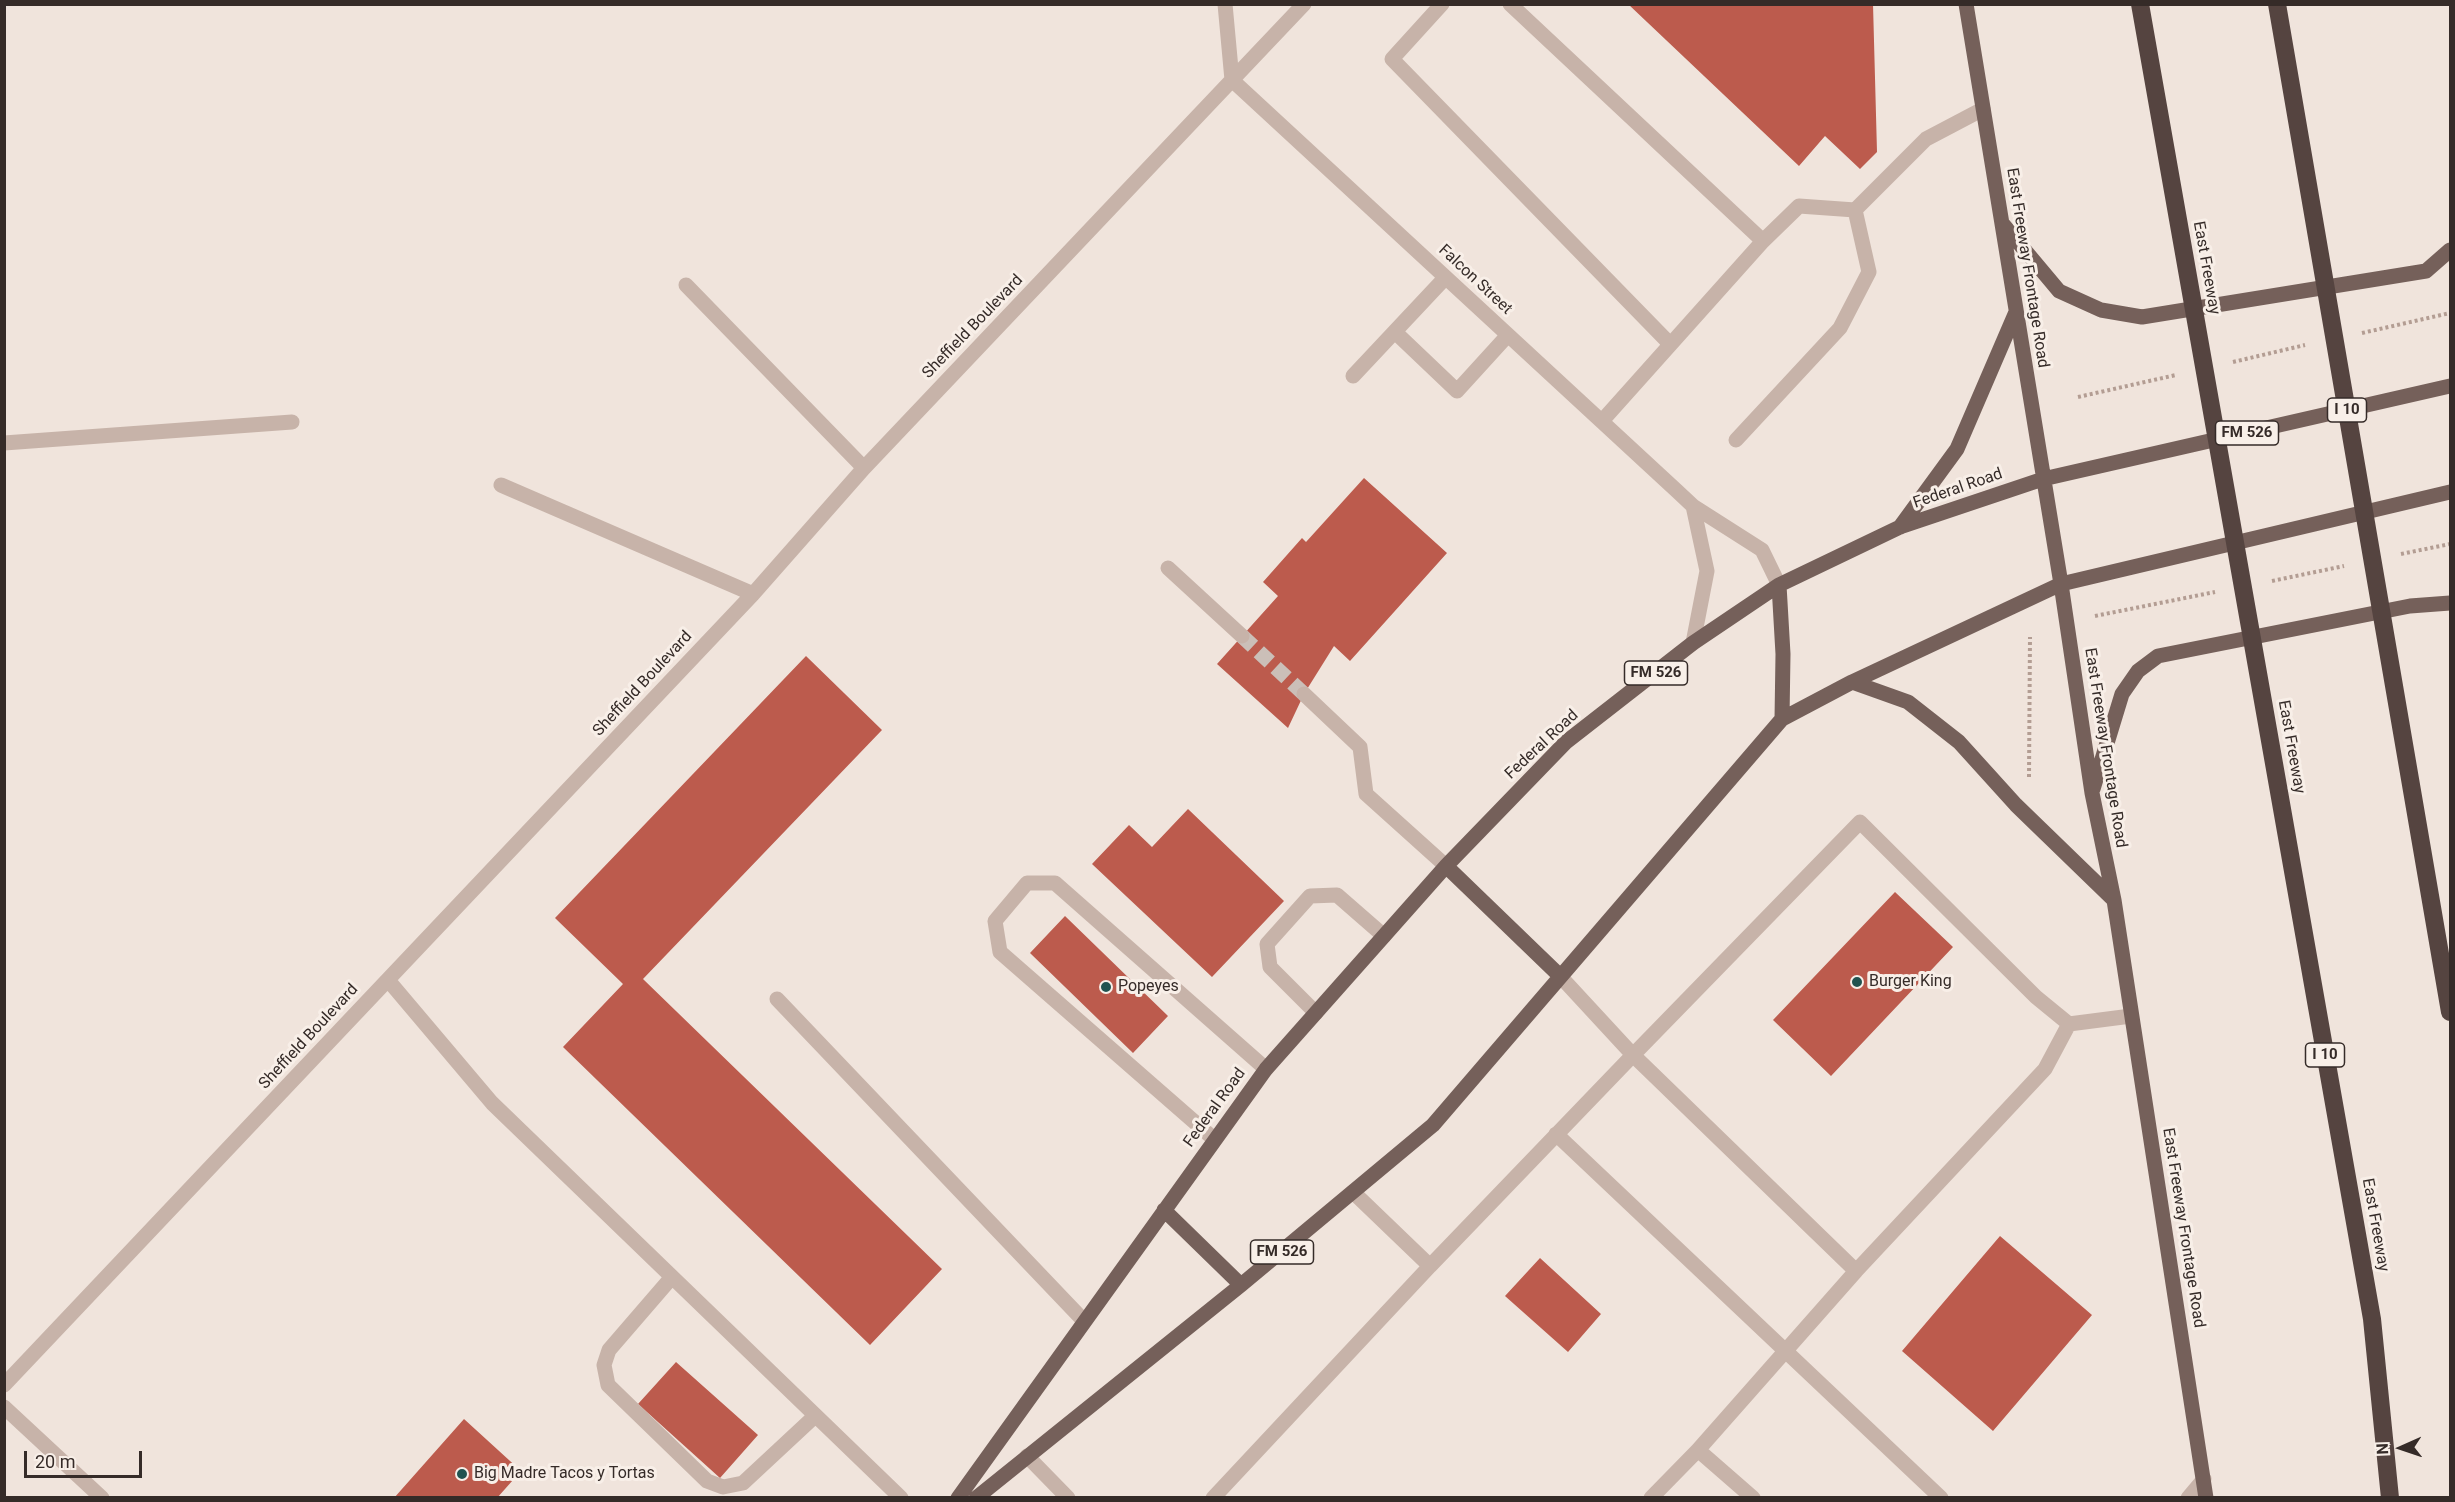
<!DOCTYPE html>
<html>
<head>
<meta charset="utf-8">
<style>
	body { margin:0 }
	#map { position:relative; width:2455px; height:1502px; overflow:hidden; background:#f0e4dc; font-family:Roboto,sans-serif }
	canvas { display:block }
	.frame { position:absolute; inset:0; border:6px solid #352b28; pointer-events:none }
	.north { position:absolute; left:2371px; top:1418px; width:60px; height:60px; -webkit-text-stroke:4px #f8efe8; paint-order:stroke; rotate:267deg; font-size:16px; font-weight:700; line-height:24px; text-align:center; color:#352b28 }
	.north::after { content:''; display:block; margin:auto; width:21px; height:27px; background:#352b28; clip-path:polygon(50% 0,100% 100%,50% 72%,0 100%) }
	.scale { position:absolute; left:24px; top:1451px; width:118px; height:27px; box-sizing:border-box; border:3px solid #352b28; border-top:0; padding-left:8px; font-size:18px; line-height:21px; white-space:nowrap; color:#352b28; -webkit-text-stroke:4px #f8efe8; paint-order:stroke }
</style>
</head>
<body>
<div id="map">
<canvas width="2455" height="1502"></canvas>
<div class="frame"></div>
<div class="north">N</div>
<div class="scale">20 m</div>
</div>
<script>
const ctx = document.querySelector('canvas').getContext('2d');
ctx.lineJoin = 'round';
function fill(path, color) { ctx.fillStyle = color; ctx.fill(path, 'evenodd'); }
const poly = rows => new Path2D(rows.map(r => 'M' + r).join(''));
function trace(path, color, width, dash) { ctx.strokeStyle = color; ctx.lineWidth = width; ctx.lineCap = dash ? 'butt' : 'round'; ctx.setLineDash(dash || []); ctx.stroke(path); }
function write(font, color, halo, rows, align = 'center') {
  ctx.font = font + ' Roboto,sans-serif'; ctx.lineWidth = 6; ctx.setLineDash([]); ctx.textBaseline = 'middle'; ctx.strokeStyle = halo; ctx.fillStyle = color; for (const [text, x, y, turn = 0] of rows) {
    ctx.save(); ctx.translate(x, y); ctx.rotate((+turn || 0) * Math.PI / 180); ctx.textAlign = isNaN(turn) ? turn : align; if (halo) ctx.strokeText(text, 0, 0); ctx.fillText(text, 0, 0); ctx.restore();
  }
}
fill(poly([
	[1628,4,1873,4,1877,152,1860,169,1825,136,1799,166],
	[1364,478,1447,553,1350,661,1334,646,1304,694,1288,728,1217,664,1278,596,1263,582,1302,538,1306,542],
	[806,656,882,730,643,979,942,1269,870,1345,563,1047,623,984,555,918],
	[1188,809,1284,901,1212,977,1092,864,1129,825,1152,847],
	[1895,892,1953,947,1831,1076,1773,1020],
	[1065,916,1168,1016,1133,1053,1030,953],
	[2000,1236,2092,1315,1993,1431,1902,1351],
	[1540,1258,1601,1314,1568,1352,1505,1296],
	[676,1362,758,1435,720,1478,638,1404],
	[464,1419,521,1471,497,1498,394,1498]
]), '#bc5b4d');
trace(poly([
	[1242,636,1304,694]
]), '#cbbfb8', 15, [15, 8]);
trace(poly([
	[2362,333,2450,313],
	[2233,362,2305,345],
	[2078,397,2176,375],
	[2401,554,2450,544],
	[2272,581,2344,566],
	[2095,616,2215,592],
	[2029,777,2030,637]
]), '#b39d93', 4, [3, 3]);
trace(poly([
	[1225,4,1232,80,1677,491,1693,506,1762,550,1779,585],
	[1442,4,1392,59,1670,344],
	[1510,4,1763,241],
	[686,285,864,468],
	[1395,332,1457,391,1508,335],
	[1353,376,1445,278],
	[1602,421,1763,241,1799,206,1855,210,1926,139,1983,109],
	[1736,440,1840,328,1869,272,1855,210],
	[4,443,292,422],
	[501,485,753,594],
	[1168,568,1242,636],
	[1693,643,1707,571,1693,506],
	[1304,694,1360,747,1366,794,1446,866],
	[1560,976,1633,1055,1860,822,2036,997,2069,1024,2131,1016],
	[388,980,492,1103,901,1498],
	[777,999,1084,1321],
	[1316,1013,1270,967,1267,944,1310,896,1337,895,1384,936],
	[1556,1134,1941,1498],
	[1214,1139,1000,952,995,921,1027,883,1055,883,1266,1069],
	[1353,1192,1430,1266,1633,1055,1856,1271,1698,1450],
	[1856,1271,2045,1069,2069,1024],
	[672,1277,609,1350,604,1365,608,1385,707,1481,723,1487,743,1483,815,1416],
	[4,1385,753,594,864,468,1304,4],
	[4,1407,102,1498],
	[1027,1456,1068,1498],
	[1213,1498,1430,1266],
	[1651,1498,1698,1450,1753,1498],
	[2188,1498,2204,1479]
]), '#c7b3a9', 15);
trace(poly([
	[1966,4,2061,584,2092,793,2114,900,2206,1498],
	[2002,223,2059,291,2101,310,2142,317,2426,271,2450,250],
	[1900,527,1957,449,2016,312],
	[1779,585,1783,654,1782,719],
	[1852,682,1908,702,1959,742,2016,805,2113,899],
	[2093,789,2122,694,2138,671,2158,656,2410,606,2450,603],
	[1446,866,1560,976],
	[1164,1210,1241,1285],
	[958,1498,1266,1069,1446,866,1566,742,1693,643,1779,585,1900,527,2043,479,2450,386],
	[976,1498,1241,1285,1433,1125,1782,719,1852,682,2061,584,2450,492]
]), '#75605a', 15);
trace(poly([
	[2140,4,2372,1319,2390,1498],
	[2277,4,2450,1012]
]), '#554440', 18);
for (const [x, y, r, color] of [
	[1857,982,6,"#215350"],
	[1106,987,6,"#215350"],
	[462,1474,6,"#215350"]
]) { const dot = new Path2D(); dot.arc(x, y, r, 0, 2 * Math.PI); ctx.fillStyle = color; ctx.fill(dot); trace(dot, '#f8efe8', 2); }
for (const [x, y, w] of [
	[2347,410,39],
	[2247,433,63],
	[1656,673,63],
	[2325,1055,39],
	[1282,1252,63]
]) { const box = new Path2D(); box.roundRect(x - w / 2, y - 12, w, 24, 4.5); ctx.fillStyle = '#f8efe8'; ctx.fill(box); trace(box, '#352b28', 1.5); }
write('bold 15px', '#352b28', null, [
	["I 10",2347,410],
	["FM 526",2247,433],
	["FM 526",1656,673],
	["I 10",2325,1055],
	["FM 526",1282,1252]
]);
write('16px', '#352b28', '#f8efe8', [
	["East Freeway Frontage Road",2027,268,81],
	["East Freeway",2206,268,80],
	["Falcon Street",1475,280,43],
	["Sheffield Boulevard",973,327,-46],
	["Federal Road",1958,489,-19],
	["Sheffield Boulevard",643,684,-47],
	["Federal Road",1542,745,-43],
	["East Freeway",2291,747,80],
	["East Freeway Frontage Road",2105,748,81],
	["Sheffield Boulevard",309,1037,-47],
	["Federal Road",1215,1108,-54],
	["East Freeway",2375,1225,80],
	["East Freeway Frontage Road",2183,1228,81]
]);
write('16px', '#352b28', '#f8efe8', [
	["Burger King",1869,982],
	["Popeyes",1118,987],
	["Big Madre Tacos y Tortas",474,1474]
], 'left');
</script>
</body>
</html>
